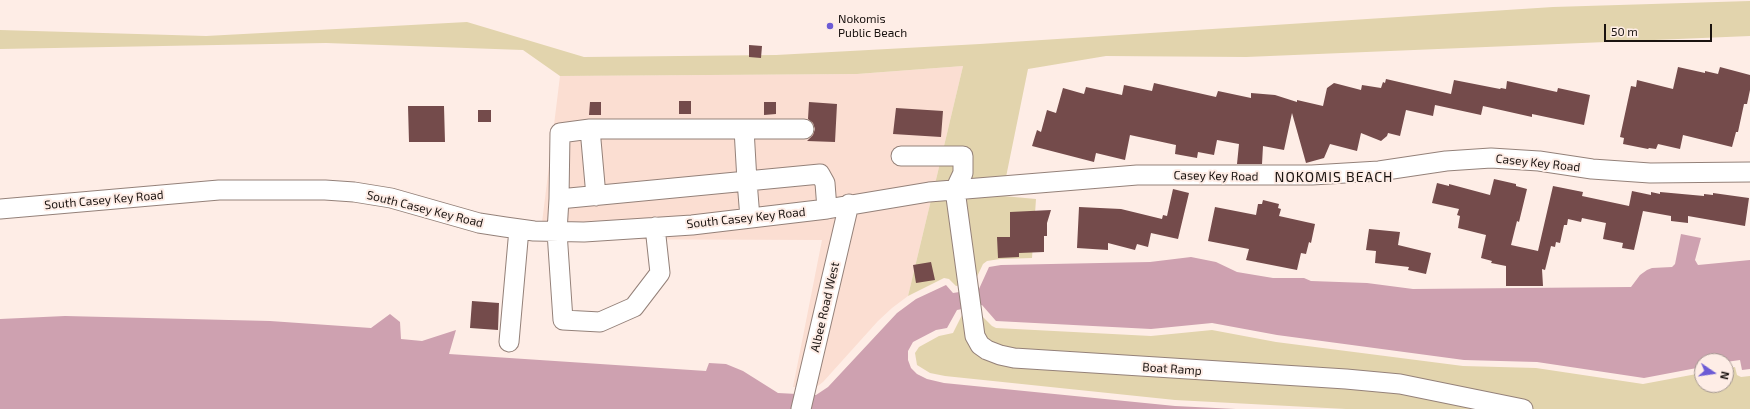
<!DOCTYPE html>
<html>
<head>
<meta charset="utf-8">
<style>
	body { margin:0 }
	#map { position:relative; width:1750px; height:409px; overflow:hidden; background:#feede6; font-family:"Exo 2",sans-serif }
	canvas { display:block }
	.north { position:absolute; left:1694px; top:353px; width:40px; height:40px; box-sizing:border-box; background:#feede6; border:1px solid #a39690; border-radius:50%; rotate:103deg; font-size:11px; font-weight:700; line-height:16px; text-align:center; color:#1a1310 }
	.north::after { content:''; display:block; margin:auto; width:14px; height:18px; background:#6c5bd5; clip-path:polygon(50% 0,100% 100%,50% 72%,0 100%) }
	.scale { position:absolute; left:1604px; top:24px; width:108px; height:18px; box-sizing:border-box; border:2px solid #1a1310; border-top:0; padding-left:5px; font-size:12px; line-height:14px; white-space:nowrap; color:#1a1310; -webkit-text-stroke:3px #feede6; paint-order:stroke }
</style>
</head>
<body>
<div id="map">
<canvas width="1750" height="409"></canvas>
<div class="north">N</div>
<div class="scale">50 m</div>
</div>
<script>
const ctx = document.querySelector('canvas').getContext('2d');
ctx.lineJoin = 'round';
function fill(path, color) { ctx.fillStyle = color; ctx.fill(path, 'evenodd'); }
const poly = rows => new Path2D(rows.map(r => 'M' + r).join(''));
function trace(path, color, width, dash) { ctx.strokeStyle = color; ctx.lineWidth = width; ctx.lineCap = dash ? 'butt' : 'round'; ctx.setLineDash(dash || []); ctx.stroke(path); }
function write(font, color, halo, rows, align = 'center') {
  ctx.font = font + ' "Exo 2",sans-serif'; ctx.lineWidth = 4; ctx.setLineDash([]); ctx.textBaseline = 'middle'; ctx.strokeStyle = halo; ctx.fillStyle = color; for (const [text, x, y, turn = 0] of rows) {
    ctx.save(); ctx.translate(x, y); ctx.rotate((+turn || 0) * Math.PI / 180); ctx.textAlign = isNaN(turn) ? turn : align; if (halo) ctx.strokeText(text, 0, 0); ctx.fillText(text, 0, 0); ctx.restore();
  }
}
fill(poly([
	[963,66,935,184,849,197,843,195,798,387,793,387,822,240,540,239,560,76,857,74],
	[931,200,908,296,892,308,878,321,823,382,815,388,856,211]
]), '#fbded2');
fill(poly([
	[1750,1,1750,36,1246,57,1106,56,1028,69,1006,177,935,184,963,66,857,74,560,76,523,50,326,43,0,49,0,30,206,36,467,22,584,57,776,55,980,44,1553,7],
	[1003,193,1003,196,1036,199,1032,258,1000,259,987,261,983,264,974,283,956,286,949,279,944,278,908,296,931,200],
	[979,313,992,326,996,328,1151,336,1212,330,1276,342,1463,366,1536,368,1643,384,1702,373,1702,385,1726,385,1726,369,1735,367,1737,375,1741,377,1750,376,1750,409,1346,409,1175,400,945,376,930,373,917,365,915,353,919,347,939,336,953,333,962,315]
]), '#e2d4ad');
fill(poly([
	[1681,234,1701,238,1695,260,1698,265,1750,260,1750,369,1742,370,1740,360,1726,362,1726,361,1702,361,1702,367,1644,378,1537,362,1464,360,1277,335,1212,323,1151,329,996,321,982,305,957,310,947,328,936,330,913,342,908,351,908,360,911,368,917,374,927,379,944,383,1175,406,1236,409,0,409,0,319,65,316,270,321,371,328,390,314,400,322,401,339,422,341,456,330,449,354,706,371,709,363,726,364,743,371,778,393,816,395,828,387,897,313,916,299,946,285,953,293,979,289,989,267,1001,265,1150,262,1191,257,1216,262,1237,272,1273,278,1304,278,1311,281,1367,283,1413,289,1631,287,1640,275,1647,270,1652,268,1672,267,1675,264]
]), '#cea1b0');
fill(poly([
	[749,45,762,46,761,58,749,57],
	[1678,67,1705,73,1705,71,1718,74,1720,67,1750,75,1750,90,1747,104,1744,104,1738,132,1736,132,1732,147,1683,135,1680,149,1658,144,1656,149,1649,148,1648,149,1623,144,1624,138,1620,137,1631,86,1636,87,1637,80,1673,89],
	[1386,79,1451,94,1454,80,1500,89,1501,88,1506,89,1507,81,1557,92,1558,88,1590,95,1584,125,1532,114,1532,117,1483,106,1481,115,1435,105,1433,116,1406,110,1400,136,1388,133,1387,136,1381,141,1361,133,1357,151,1330,144,1324,158,1306,163,1292,113,1284,150,1263,146,1262,164,1237,164,1239,144,1217,140,1214,155,1198,152,1197,158,1175,154,1176,145,1130,135,1125,160,1096,153,1094,162,1032,146,1037,130,1041,132,1047,110,1056,113,1063,88,1084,94,1086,87,1122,95,1124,85,1152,91,1154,83,1216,97,1218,91,1251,98,1251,93,1275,95,1297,102,1297,100,1323,106,1327,88,1334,83,1361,90,1362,85,1381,88,1383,82,1385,83],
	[679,101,691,101,691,114,679,114],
	[590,102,601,102,601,115,589,115],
	[764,102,776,102,776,114,764,115],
	[809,102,837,104,835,142,807,141,813,135,815,129,813,123,808,119],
	[408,106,444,106,445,142,409,142],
	[896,108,943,111,941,137,893,134],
	[478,110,491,110,491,122,478,122],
	[1494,179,1516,184,1516,186,1527,189,1519,222,1517,221,1511,245,1538,251,1553,186,1583,192,1582,196,1629,206,1632,191,1651,195,1651,192,1660,194,1660,192,1704,196,1704,194,1713,195,1713,193,1749,198,1745,226,1688,216,1688,223,1671,221,1671,216,1643,211,1634,250,1622,248,1623,243,1603,239,1606,223,1582,218,1581,222,1568,219,1567,225,1564,225,1560,243,1556,242,1555,247,1551,246,1545,270,1542,269,1543,286,1506,286,1506,266,1491,263,1492,261,1481,258,1486,235,1458,228,1460,216,1457,215,1459,209,1432,203,1437,183,1449,186,1449,184,1490,195],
	[1173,189,1189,193,1178,239,1151,233,1148,247,1137,244,1135,250,1108,243,1108,250,1077,248,1079,207,1121,209,1162,219,1163,215,1167,216],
	[1263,200,1279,204,1278,208,1281,209,1279,216,1315,224,1311,243,1309,242,1306,254,1301,253,1297,270,1246,260,1249,249,1208,241,1215,207,1256,215,1258,204,1262,204],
	[1051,210,1047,223,1047,236,1044,236,1044,252,1019,253,1019,257,998,258,997,237,1010,237,1010,212],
	[1369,229,1400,232,1398,245,1431,253,1426,274,1408,270,1409,267,1375,263,1376,251,1366,250],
	[931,262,935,280,916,283,913,265],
	[472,301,499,303,498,330,470,328]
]), '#744b4b');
const minor = poly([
	[744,129,804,129],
	[901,156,963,156,963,173,955,190,975,336,980,345,987,350,1000,355,1014,358,1346,379,1400,384,1523,409],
	[596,196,590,129,744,129,747,181,820,174,825,183,827,209],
	[559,199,560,133,590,129],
	[0,209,219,190,325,190,354,192,391,198,479,223,505,227,534,231,584,232,692,225,827,209,929,192,1137,175,1312,175,1379,171,1446,161,1491,158,1539,161,1592,169,1650,173,1750,172],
	[655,227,660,273,634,307,600,322,563,320,557,232,559,199,747,181,750,218],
	[509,342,519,229],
	[801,409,849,204]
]);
trace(minor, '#948179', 21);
trace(minor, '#fff', 19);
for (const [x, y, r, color] of [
	[830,26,4,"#6c5bd5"]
]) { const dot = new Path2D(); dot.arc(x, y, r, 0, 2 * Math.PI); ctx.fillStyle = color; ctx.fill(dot); trace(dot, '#feede6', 1.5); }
write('12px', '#1a1310', '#feede6', [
	["Nokomis",838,19],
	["Public Beach",838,33]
], 'left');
write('12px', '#1a1310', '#feede6', [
	["Casey Key Road",1538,163,6],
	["Casey Key Road",1216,176,1],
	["South Casey Key Road",104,200,-5],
	["South Casey Key Road",425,209,14],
	["South Casey Key Road",746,218,-6],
	["Albee Road West",825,307,-77],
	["Boat Ramp",1172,369,4]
]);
ctx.letterSpacing = '1px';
write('14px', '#1a1310', '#feede6', [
	["NOKOMIS BEACH",1334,177]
]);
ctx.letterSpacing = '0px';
</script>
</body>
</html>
